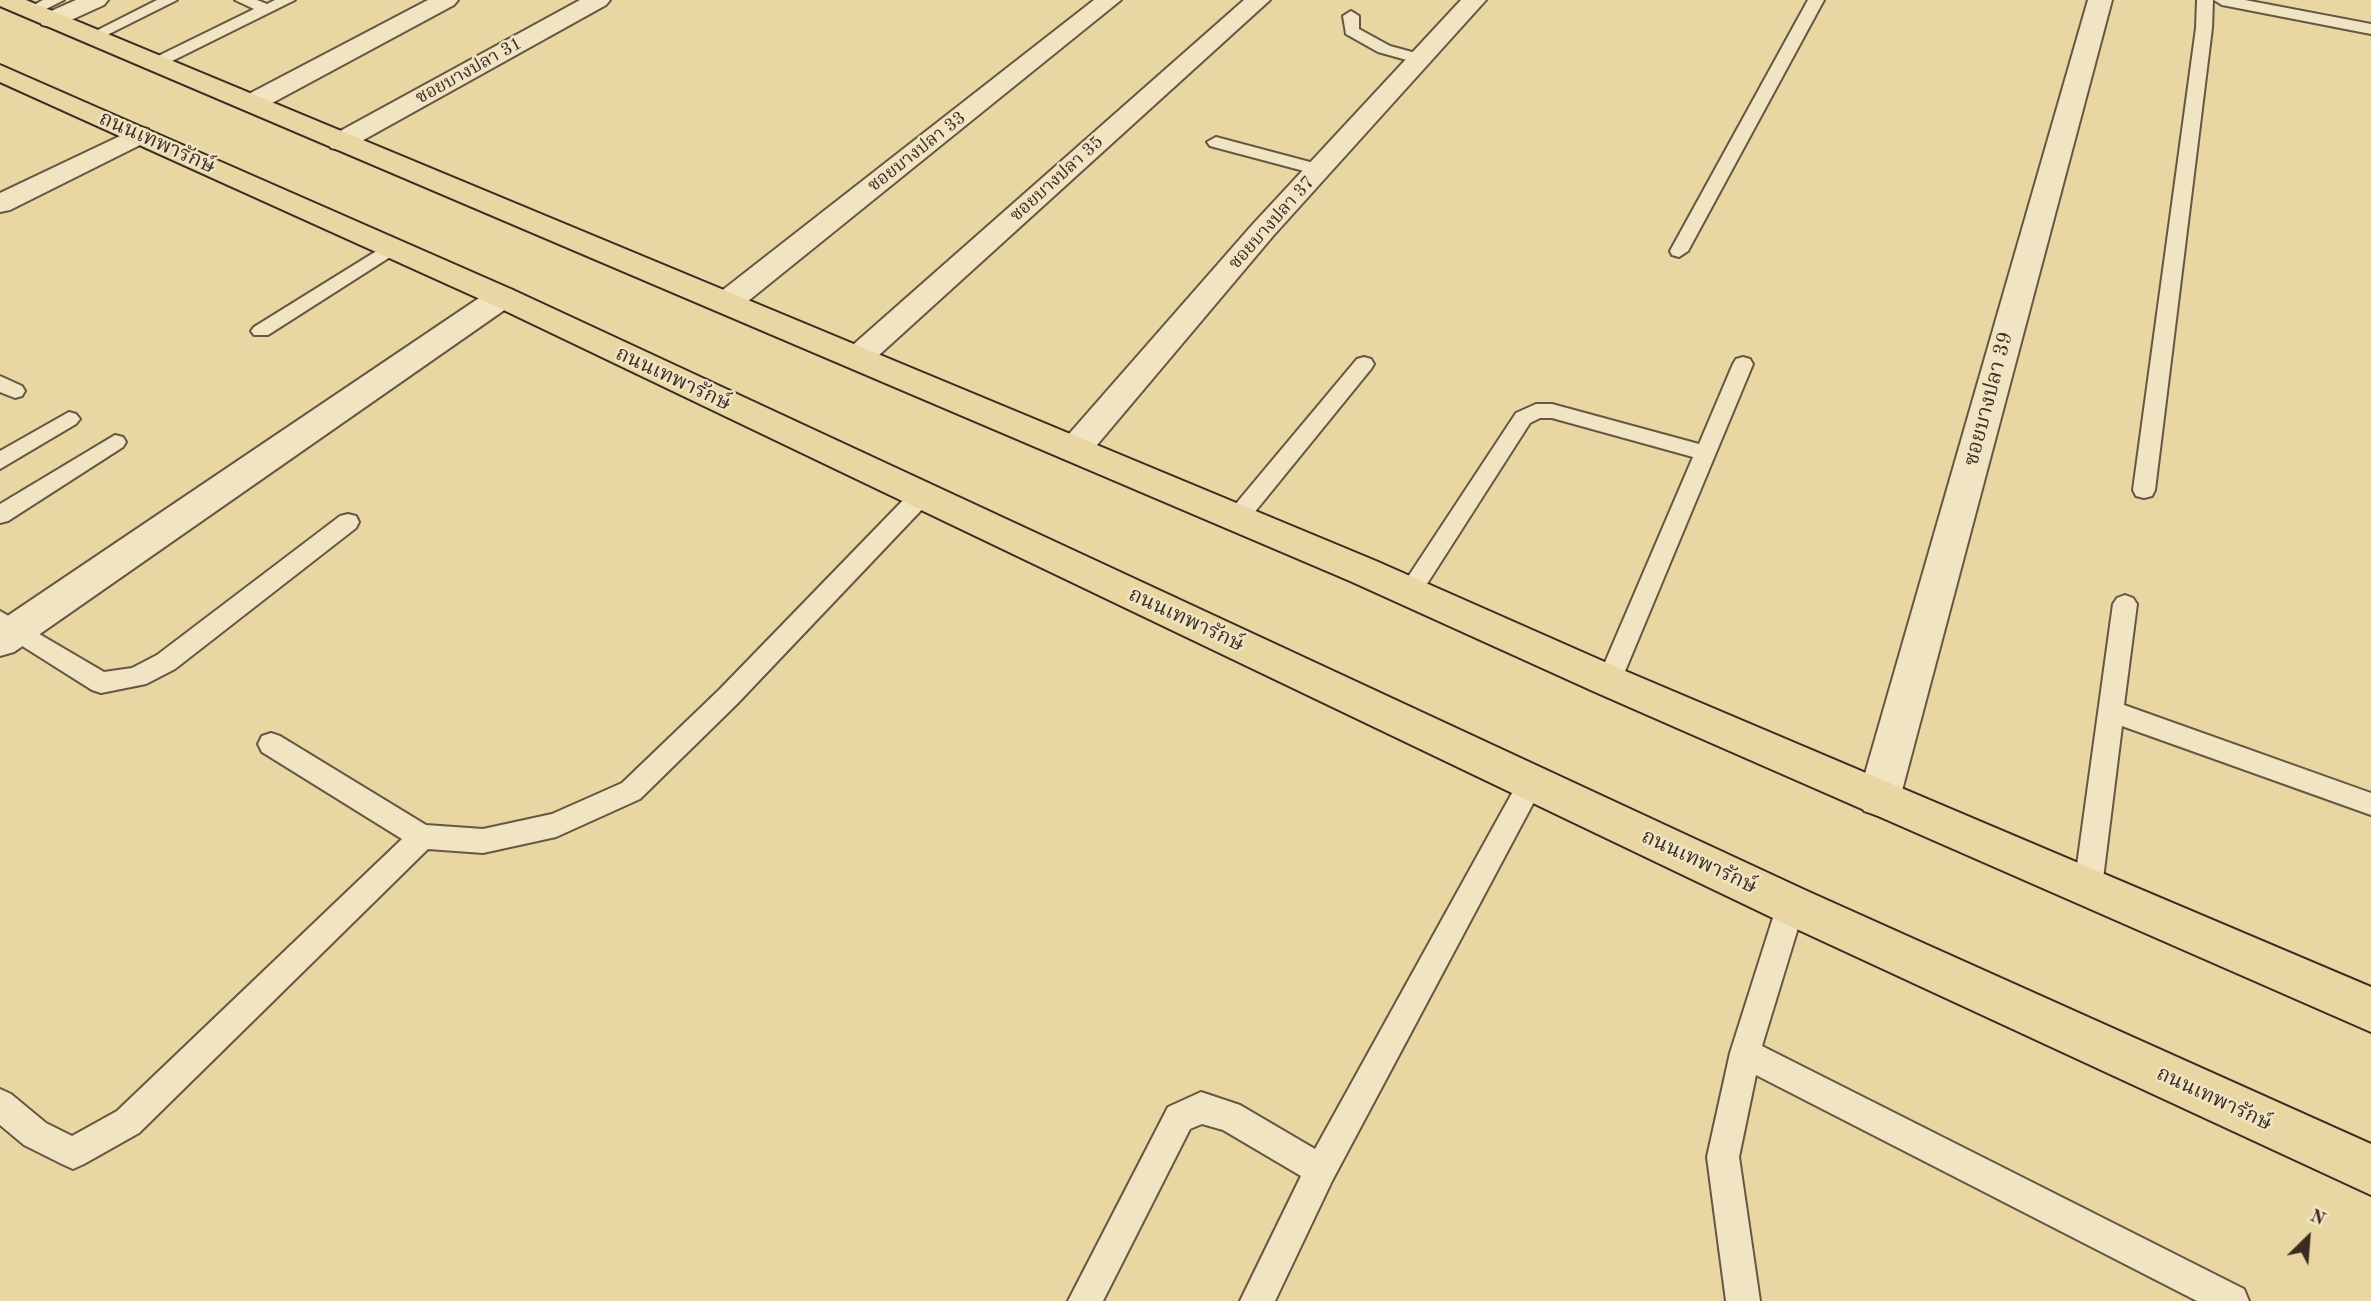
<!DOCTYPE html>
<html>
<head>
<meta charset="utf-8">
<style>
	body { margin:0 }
	#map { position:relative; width:2371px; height:1301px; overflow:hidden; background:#e8d6a3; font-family:"Old Standard TT",serif }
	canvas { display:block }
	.north { position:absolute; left:2273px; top:1203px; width:70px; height:70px; -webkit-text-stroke:5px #f0e4c3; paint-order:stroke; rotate:25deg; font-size:19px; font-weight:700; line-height:28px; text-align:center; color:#3b2c22 }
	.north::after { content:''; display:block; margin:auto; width:24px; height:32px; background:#3b2c22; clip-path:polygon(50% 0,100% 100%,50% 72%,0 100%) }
</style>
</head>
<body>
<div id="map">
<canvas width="2371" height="1301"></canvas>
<div class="north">N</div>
</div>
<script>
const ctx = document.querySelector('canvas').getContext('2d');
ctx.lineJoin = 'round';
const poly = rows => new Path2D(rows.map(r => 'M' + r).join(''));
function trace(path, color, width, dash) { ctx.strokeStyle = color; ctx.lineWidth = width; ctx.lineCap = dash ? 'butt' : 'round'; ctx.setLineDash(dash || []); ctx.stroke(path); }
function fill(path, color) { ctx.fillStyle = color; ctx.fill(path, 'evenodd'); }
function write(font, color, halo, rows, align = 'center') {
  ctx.font = font + ' "Old Standard TT","Noto Serif Thai",serif'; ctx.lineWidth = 5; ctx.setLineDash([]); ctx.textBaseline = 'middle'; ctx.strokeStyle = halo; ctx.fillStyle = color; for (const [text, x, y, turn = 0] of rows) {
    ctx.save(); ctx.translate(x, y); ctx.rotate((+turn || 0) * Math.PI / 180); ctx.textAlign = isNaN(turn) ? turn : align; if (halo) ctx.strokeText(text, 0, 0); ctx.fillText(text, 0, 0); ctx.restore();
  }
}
const service = poly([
	[43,0,64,0,36,14,31,16,23,11,43,0],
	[157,0,177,0,97,40,87,40,84,37,157,0],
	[235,0,257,0,267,4,275,0,295,0,162,66,150,66,148,63,150,60,254,9,235,0],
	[1808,0,1824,0,1688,251,1679,257,1672,255,1670,251,1808,0],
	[2197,0,2213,0,2212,28,2155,490,2152,496,2144,498,2136,496,2133,490,2196,28,2197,0],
	[2214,0,2245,0,2371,24,2371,34,2222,5,2214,0],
	[1351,11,1359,16,1359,29,1390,46,1427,56,1429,59,1421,64,1378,52,1346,34,1343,16,1351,11],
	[1216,137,1325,166,1328,170,1319,175,1210,146,1207,142,1216,137],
	[391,242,400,248,398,252,268,335,254,335,251,331,254,327,391,242],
	[1364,357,1371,359,1374,364,1371,369,1245,524,1237,526,1229,524,1226,518,1229,512,1357,359,1364,357],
	[1743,357,1750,359,1753,364,1618,688,1609,691,1600,688,1597,681,1693,457,1552,418,1540,418,1530,423,1418,598,1410,601,1402,598,1398,592,1402,586,1516,413,1536,404,1552,404,1699,444,1733,364,1736,359,1743,357],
	[0,376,22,386,25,391,22,396,15,398,0,392,0,376],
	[69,412,76,414,80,419,76,424,0,469,0,451,69,412],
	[115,435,123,437,126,442,123,447,8,521,0,523,0,504,115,435],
	[921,488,929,490,932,496,929,502,737,704,640,799,556,837,483,853,428,849,139,1133,84,1164,73,1169,62,1164,24,1145,0,1125,0,1089,11,1094,46,1123,72,1136,117,1111,402,839,262,752,258,744,262,736,271,733,280,736,426,825,483,829,552,814,622,783,719,690,913,490,921,488],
	[348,514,356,516,359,522,356,528,175,669,146,684,101,693,92,690,0,632,0,611,104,672,132,668,157,655,340,516,348,514],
	[2125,595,2133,598,2137,604,2124,705,2371,793,2371,815,2122,726,2102,887,2098,896,2088,900,2078,896,2074,887,2113,604,2117,598,2125,595],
	[1531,772,1540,775,1544,783,1332,1181,1275,1301,1240,1301,1301,1176,1223,1130,1202,1124,1190,1129,1103,1301,1068,1301,1168,1107,1201,1092,1240,1105,1315,1149,1522,775,1531,772],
	[1791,892,1801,896,1805,905,1762,1046,2244,1289,2249,1301,2197,1301,1756,1075,1739,1157,1760,1301,1726,1301,1707,1157,1730,1053,1777,905,1781,896,1791,892]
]);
const minor = poly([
	[76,0,108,0,104,5,60,25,51,27,42,25,39,20,42,15,76,0],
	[428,0,458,0,454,5,261,109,252,111,243,109,239,103,243,97,428,0],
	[580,0,610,0,606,5,349,148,340,150,331,148,327,142,331,136,580,0],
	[1094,0,1121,0,737,310,726,313,715,310,711,303,715,296,1094,0],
	[1244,0,1270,0,868,365,857,368,846,365,841,358,846,351,1244,0],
	[1461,0,1486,0,1273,236,1086,458,1074,462,1062,458,1057,450,1062,442,1253,224,1461,0],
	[2088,0,2112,0,1900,798,1894,811,1879,816,1864,811,1858,798,2088,0],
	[139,127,148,129,152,135,148,141,10,210,0,212,0,193,139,127],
	[502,288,513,290,517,297,513,304,14,652,0,656,0,621,491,290,502,288]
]);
const primary = poly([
	[0,0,26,0,1376,561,1623,670,2371,987,2371,1032,1595,692,1350,581,0,6,0,0],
	[0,65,513,290,1807,891,2371,1144,2371,1195,1775,919,491,304,0,82,0,65]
]);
trace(service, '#665642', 4);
trace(minor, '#665642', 4);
trace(primary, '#3b2c22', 4);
fill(service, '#f0e4c3');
fill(minor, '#f0e4c3');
fill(primary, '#e8d6a3');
write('18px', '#3b2c22', '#f0e4c3', [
	["ซอยบางปลา 31",469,71,-29],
	["ซอยบางปลา 33",917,152,-38],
	["ซอยบางปลา 35",1057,179,-42],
	["ซอยบางปลา 37",1272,223,-48]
]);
write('21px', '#3b2c22', '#f0e4c3', [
	["ถนนเทพารักษ์",157,143,24],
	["ถนนเทพารักษ์",673,379,25],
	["ซอยบางปลา 39",1989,399,-75],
	["ถนนเทพารักษ์",1186,620,25],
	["ถนนเทพารักษ์",1699,862,25],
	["ถนนเทพารักษ์",2214,1099,25]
]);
</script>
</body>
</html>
